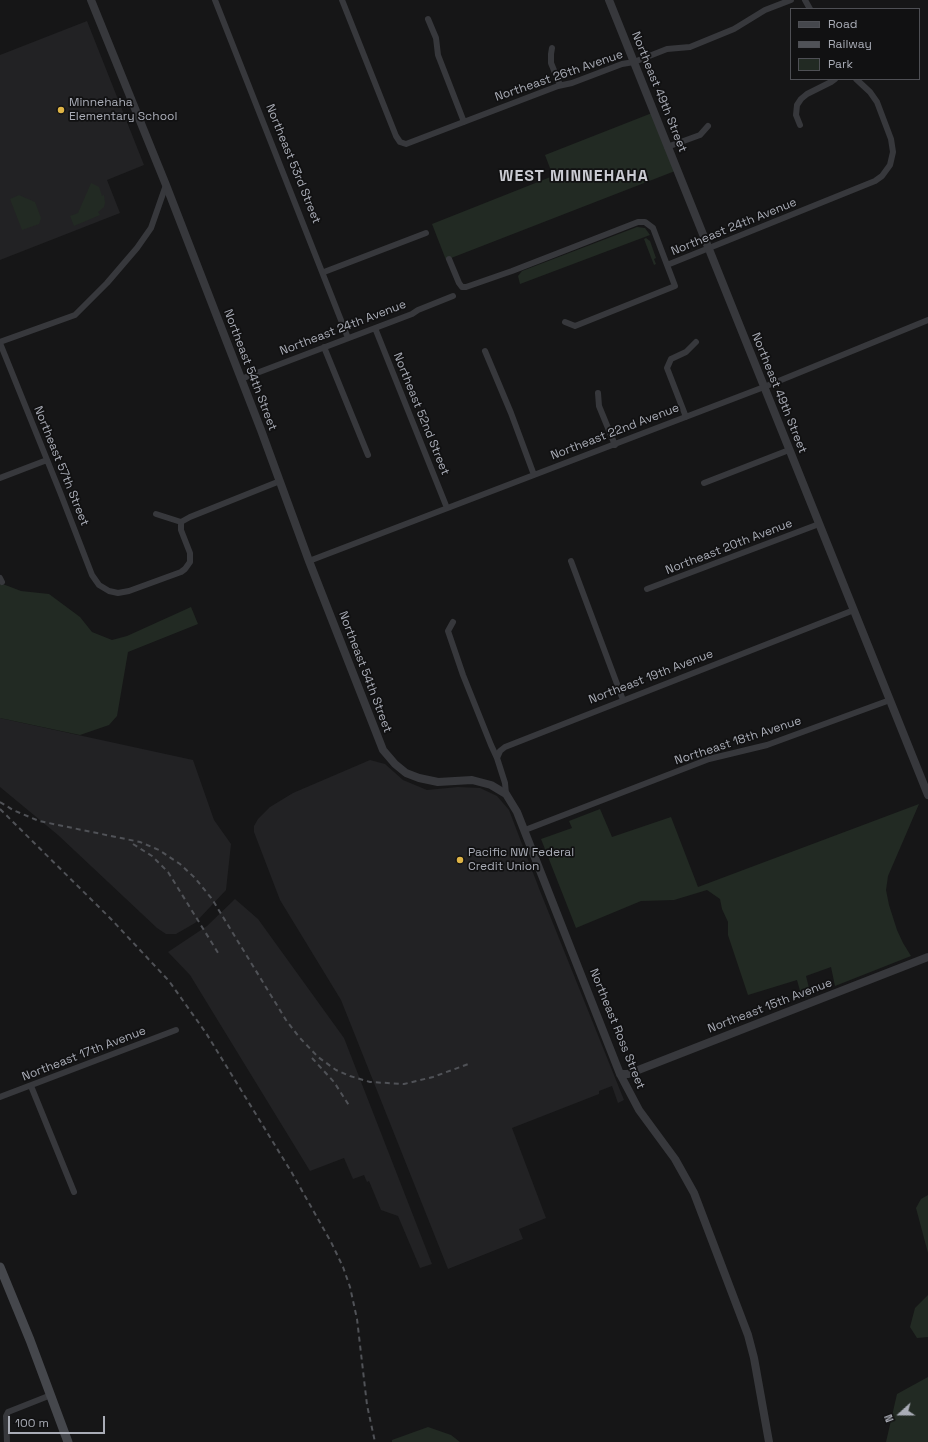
<!DOCTYPE html>
<html>
<head>
<meta charset="utf-8">
<style>
	body { margin:0 }
	#map { position:relative; width:928px; height:1442px; overflow:hidden; background:#161617; font-family:"Space Grotesk",sans-serif }
	canvas { display:block }
	.legend { position:absolute; left:790px; top:8px; width:130px; height:72px; box-sizing:border-box; background:#111112; border:1px solid #4e4f54; margin:0; padding:5px 7px; list-style:none; font-size:12px; color:#a9acb6 }
	.legend li { display:flex; align-items:center; gap:8px; height:20px }
	.legend b { width:20px; border:1px solid #4e4f54 }
	.north { position:absolute; left:880px; top:1394px; width:40px; height:40px; -webkit-text-stroke:3px #111112; paint-order:stroke; rotate:249deg; font-size:11px; font-weight:700; line-height:16px; text-align:center; color:#a9acb6 }
	.north::after { content:''; display:block; margin:auto; width:14px; height:18px; background:#a9acb6; clip-path:polygon(50% 0,100% 100%,50% 72%,0 100%) }
	.scale { position:absolute; left:8px; top:1416px; width:97px; height:18px; box-sizing:border-box; border:2px solid #a9acb6; border-top:0; padding-left:5px; font-size:12px; line-height:14px; white-space:nowrap; color:#a9acb6; -webkit-text-stroke:3px #111112; paint-order:stroke }
</style>
</head>
<body>
<div id="map">
<canvas width="928" height="1442"></canvas>
<ul class="legend">
<li><b style="height:5px;background:#45474c"></b>Road</li>
<li><b style="height:5px;background:#505257"></b>Railway</li>
<li><b style="height:11px;background:#222a23"></b>Park</li>
</ul>
<div class="north">N</div>
<div class="scale">100 m</div>
</div>
<script>
const ctx = document.querySelector('canvas').getContext('2d');
ctx.lineJoin = 'round';
function fill(path, color) { ctx.fillStyle = color; ctx.fill(path, 'evenodd'); }
const poly = rows => new Path2D(rows.map(r => 'M' + r).join(''));
function trace(path, color, width, dash) { ctx.strokeStyle = color; ctx.lineWidth = width; ctx.lineCap = dash ? 'butt' : 'round'; ctx.setLineDash(dash || []); ctx.stroke(path); }
function write(font, color, halo, rows, align = 'center') {
  ctx.font = font + ' "Space Grotesk",sans-serif'; ctx.lineWidth = 3.5; ctx.setLineDash([]); ctx.textBaseline = 'middle'; ctx.strokeStyle = halo; ctx.fillStyle = color; for (const [text, x, y, turn = 0] of rows) {
    ctx.save(); ctx.translate(x, y); ctx.rotate((+turn || 0) * Math.PI / 180); ctx.textAlign = isNaN(turn) ? turn : align; if (halo) ctx.strokeText(text, 0, 0); ctx.fillText(text, 0, 0); ctx.restore();
  }
}
fill(poly([
	[87,21,144,165,107,180,120,213,0,260,0,55],
	[0,718,193,760,214,820,231,844,226,890,195,923,176,934,166,934,157,928,58,835,0,787],
	[370,760,385,764,403,780,427,790,458,787,480,788,497,796,509,810,540,891,624,1100,618,1103,612,1086,599,1091,599,1094,512,1128,546,1218,519,1229,523,1239,448,1269,341,1000,280,900,254,832,254,826,258,819,270,807,293,793],
	[235,899,258,919,344,1038,432,1264,420,1268,398,1216,381,1210,369,1181,367,1182,364,1175,353,1179,344,1158,310,1171,190,975,168,952,207,926]
]), '#222224');
fill(poly([
	[652,113,675,171,446,260,432,224,553,176,545,155],
	[91,183,99,187,102,196,104,195,105,203,104,207,98,212,100,215,74,226,70,216,78,213],
	[19,195,35,202,41,218,39,224,22,230,10,199],
	[637,227,645,228,650,235,520,284,518,276,522,271],
	[646,238,650,241,656,258,654,259,656,264,654,265,644,239],
	[0,583,21,591,49,594,80,617,92,632,112,640,127,636,191,607,198,624,128,652,117,716,109,725,80,735,0,718],
	[919,804,888,876,886,890,889,905,897,930,903,943,911,956,835,986,831,967,806,976,811,996,802,998,797,980,748,995,728,935,728,922,722,909,720,899,707,890,674,900,641,901,576,928,541,839,572,828,569,821,600,809,612,837,671,817,698,887],
	[928,1195,928,1253,916,1208,921,1199],
	[928,1295,928,1337,917,1338,910,1327,915,1308],
	[928,1377,928,1442,886,1442,897,1394],
	[428,1427,451,1435,460,1442,392,1442,392,1440]
]), '#222a23');
trace(poly([
	[215,0,348,338],
	[342,0,396,136,400,142,406,144,558,86,572,83,622,64,634,62,667,49,690,47,734,29,765,10,791,0],
	[805,0,810,9],
	[428,19,436,38,438,55,464,122],
	[552,48,551,54,551,63,560,85],
	[800,125,796,115,797,105,801,99,807,94,831,82,835,79],
	[667,147,700,135,708,126],
	[449,259,459,283,462,287,466,287,512,271,638,222,645,222,653,228,675,286,575,326,565,322],
	[667,265,875,181,882,176,890,165,893,152,891,139,877,102,870,92,856,79],
	[324,272,426,233],
	[375,328,447,508],
	[0,342,75,315,107,283,137,248,151,228,166,185],
	[0,343,60,492,92,575,99,585,109,591,118,593,129,591,181,572,185,569,190,562,190,553,181,530,181,522,190,517,280,481],
	[324,347,368,455],
	[485,351,511,413,534,475],
	[241,379,412,314,418,310,453,296],
	[598,393,599,406,615,445],
	[686,417,667,368,671,359,686,352,696,342],
	[0,478,47,460],
	[704,483,789,450],
	[156,514,181,522],
	[309,561,764,387,928,320],
	[571,561,623,700],
	[0,578,2,582],
	[647,589,819,524],
	[453,622,448,631,463,675,491,745,497,758,505,783,506,794],
	[497,758,500,751,505,747,854,610],
	[525,830,709,759,767,745,890,700],
	[31,1086,74,1192],
	[0,1097,176,1030],
	[7,1442,6,1416,8,1412,51,1395]
]), '#37383c', 6);
trace(poly([
	[91,0,166,185,261,430,309,561,383,750,395,764,406,773,419,778,438,782,472,780,491,785,506,794,517,812,620,1074,639,1110,675,1159,694,1193,748,1335,754,1358,769,1442],
	[609,0,928,795],
	[620,1074,628,1074,928,957]
]), '#37383c', 8);
trace(poly([
	[0,1267,30,1340,68,1442]
]), '#45474c', 9);
trace(poly([
	[0,802,13,810,39,821,140,842,159,850,180,864,195,878,212,899,286,1020,299,1037,318,1057,336,1070,350,1076,370,1082,404,1084,433,1077,471,1063],
	[0,809,111,919,169,981,206,1033,292,1173,331,1242,343,1267,350,1287,357,1319,367,1405,375,1442],
	[133,844,152,856,168,872,220,956],
	[312,1058,334,1082,350,1107]
]), '#505257', 2, [5, 4]);
for (const [x, y, r, color] of [
	[61,110,4,"#dfb446"],
	[460,860,4,"#dfb446"]
]) { const dot = new Path2D(); dot.arc(x, y, r, 0, 2 * Math.PI); ctx.fillStyle = color; ctx.fill(dot); trace(dot, '#111112', 1.5); }
write('12px', '#a9acb6', '#111112', [
	["Northeast 26th Avenue",559,76,-19],
	["Northeast 49th Street",659,92,68],
	["Northeast 53rd Street",293,164,68],
	["Northeast 24th Avenue",734,227,-22],
	["Northeast 24th Avenue",343,328,-21],
	["Northeast 54th Street",250,370,69],
	["Northeast 49th Street",779,393,68],
	["Northeast 52nd Street",421,414,68],
	["Northeast 22nd Avenue",615,432,-21],
	["Northeast 57th Street",61,466,68],
	["Northeast 20th Avenue",729,547,-21],
	["Northeast 54th Street",365,672,69],
	["Northeast 19th Avenue",651,677,-21],
	["Northeast 18th Avenue",738,741,-18],
	["Northeast 15th Avenue",770,1006,-21],
	["Northeast Ross Street",617,1029,68],
	["Northeast 17th Avenue",84,1054,-21]
]);
write('12px', '#a9acb6', '#111112', [
	["Minnehaha",69,103],
	["Elementary School",69,117],
	["Pacific NW Federal",468,853],
	["Credit Union",468,867]
], 'left');
ctx.letterSpacing = '1px';
write('bold 16px', '#cacbd2', '#111112', [
	["WEST MINNEHAHA",574,177]
]);
ctx.letterSpacing = '0px';
</script>
</body>
</html>
